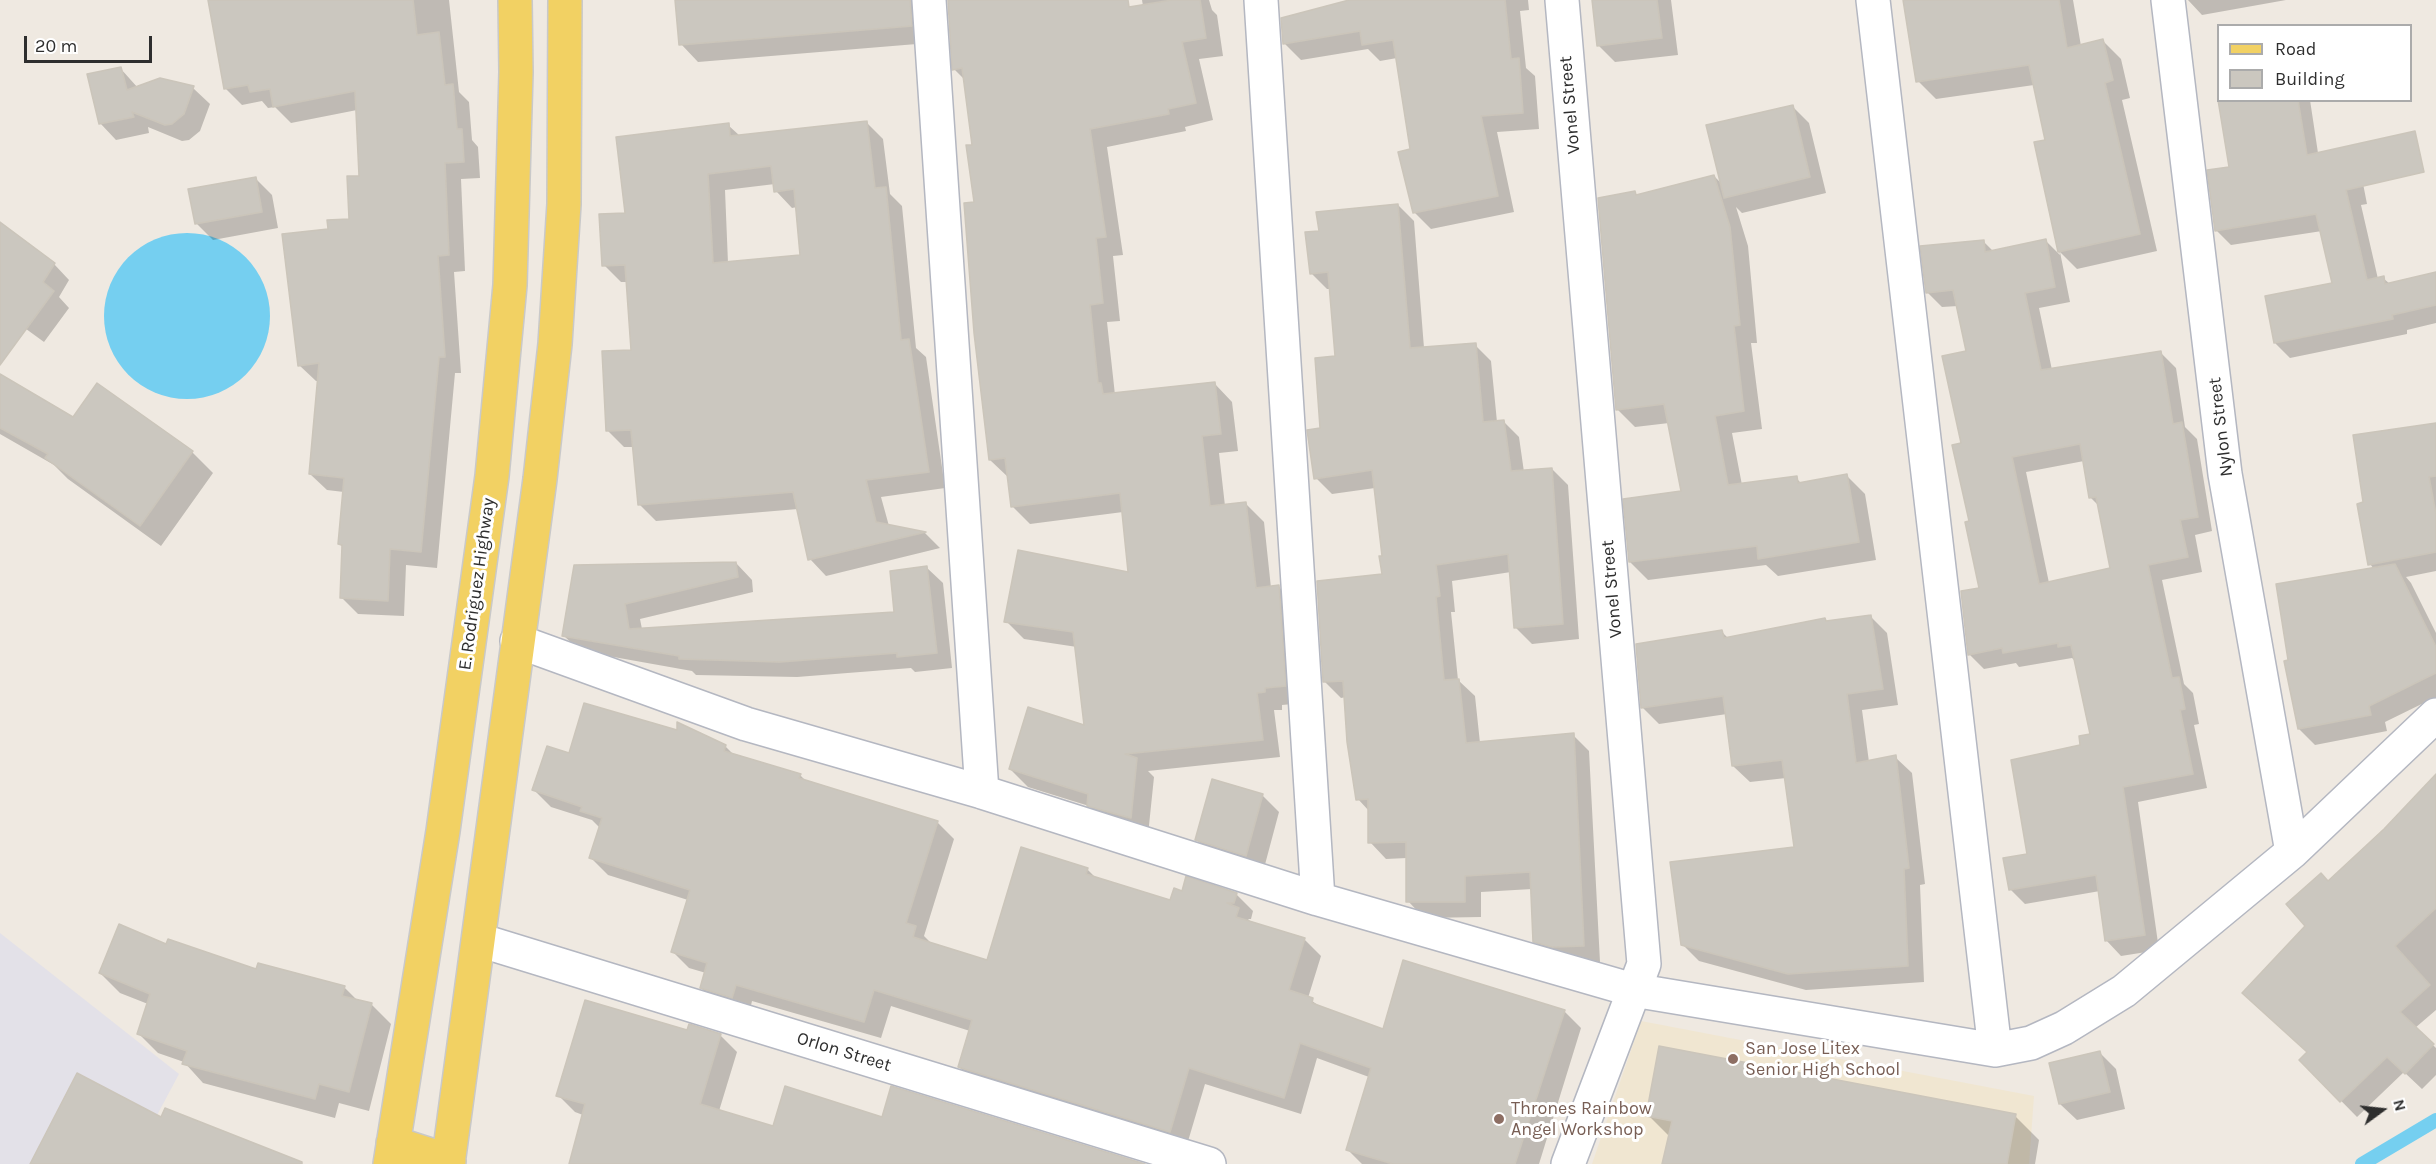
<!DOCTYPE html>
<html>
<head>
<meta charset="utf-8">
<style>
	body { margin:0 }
	#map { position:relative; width:2436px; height:1164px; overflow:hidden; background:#efe9e1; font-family:Karla,sans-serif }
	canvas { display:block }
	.legend { position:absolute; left:2217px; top:24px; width:195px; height:78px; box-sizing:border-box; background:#fff; border:2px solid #ababab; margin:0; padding:8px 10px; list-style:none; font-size:18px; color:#2e2e2e }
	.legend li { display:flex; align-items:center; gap:12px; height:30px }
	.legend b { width:30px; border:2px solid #ababab }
	.north { position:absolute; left:2352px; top:1080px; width:60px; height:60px; -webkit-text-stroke:4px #fff; paint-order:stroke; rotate:75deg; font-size:16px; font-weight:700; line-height:24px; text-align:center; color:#2e2e2e }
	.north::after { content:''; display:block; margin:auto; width:21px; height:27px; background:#2e2e2e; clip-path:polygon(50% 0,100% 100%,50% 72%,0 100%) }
	.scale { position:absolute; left:24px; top:36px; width:128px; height:27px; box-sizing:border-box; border:3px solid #2e2e2e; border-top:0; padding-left:8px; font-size:18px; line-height:21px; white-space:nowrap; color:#2e2e2e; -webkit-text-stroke:4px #fff; paint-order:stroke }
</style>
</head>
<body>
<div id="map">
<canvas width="2436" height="1164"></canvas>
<ul class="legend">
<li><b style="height:8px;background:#f2d163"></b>Road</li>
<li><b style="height:16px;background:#cbc7bf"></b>Building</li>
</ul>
<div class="north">N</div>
<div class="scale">20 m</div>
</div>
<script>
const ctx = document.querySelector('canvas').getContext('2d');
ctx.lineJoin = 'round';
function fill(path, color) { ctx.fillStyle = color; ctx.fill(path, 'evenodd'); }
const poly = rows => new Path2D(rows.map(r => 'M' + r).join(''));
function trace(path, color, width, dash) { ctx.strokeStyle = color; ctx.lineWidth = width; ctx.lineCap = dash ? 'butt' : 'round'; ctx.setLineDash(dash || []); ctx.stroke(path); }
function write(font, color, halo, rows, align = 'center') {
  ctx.font = font + ' Karla,sans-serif'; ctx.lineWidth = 6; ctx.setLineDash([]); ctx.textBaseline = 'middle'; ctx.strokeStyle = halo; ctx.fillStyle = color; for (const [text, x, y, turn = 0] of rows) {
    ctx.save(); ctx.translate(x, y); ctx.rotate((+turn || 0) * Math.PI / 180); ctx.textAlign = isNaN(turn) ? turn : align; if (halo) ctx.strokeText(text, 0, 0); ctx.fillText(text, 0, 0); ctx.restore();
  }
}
fill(poly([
	[0,933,179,1074,131,1164,0,1164]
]), '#e3e1e8');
fill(poly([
	[1641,1021,2034,1096,2029,1164,1592,1164]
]), '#f0e6d1');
fill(poly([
	'104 316a83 83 0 1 1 166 0a83 83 0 1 1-166 0Z'
]), '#75cff0');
fill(poly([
	[210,0,449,0,459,92,469,102,472,140,478,147,480,178,461,179,465,271,454,272,461,373,455,373,437,568,406,565,404,616,358,614,341,597,344,548,339,544,344,492,327,490,310,474,319,381,316,381,299,365,329,230,351,220,361,177,357,110,291,123,275,107,268,108,262,101,242,105,225,88],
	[677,0,942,0,929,43,698,62,681,44],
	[949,0,1088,0,1091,14,1143,6,1142,0,1209,0,1212,10,1217,15,1223,56,1199,59,1213,120,1185,127,1186,131,1107,147,1123,255,1113,256,1120,321,1107,322,1115,395,1215,384,1232,402,1238,451,1219,453,1225,506,1246,504,1264,522,1271,588,1279,587,1297,605,1303,703,1282,705,1282,710,1274,710,1280,757,1148,771,1154,777,1148,835,1106,823,1089,806,1028,787,1010,769,1086,727,1077,647,1024,639,1006,621,1130,574,1123,512,1030,524,1012,506,1009,478,990,460,974,146,965,80,954,69],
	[1348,0,1528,0,1529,10,1520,11,1526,68,1535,76,1539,129,1497,132,1514,212,1431,229,1414,212,1412,150,1397,58,1380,61,1368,49,1301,60,1284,43],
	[1593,0,1671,0,1678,55,1615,62,1598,45],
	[1904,0,2073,0,2081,46,2103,41,2121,59,2130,98,2122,100,2157,251,2077,269,2060,252,2070,302,2039,308,2052,370,2161,353,2176,368,2185,427,2197,439,2212,531,2195,535,2202,572,2162,580,2184,684,2193,693,2199,724,2194,725,2207,788,2138,802,2159,950,2121,956,2106,940,2100,891,2025,904,2010,889,2082,746,2092,735,2075,661,2072,658,2019,667,2016,663,1984,669,1969,654,1980,589,1963,445,1968,352,1958,306,1942,307,1927,292,1983,241,1993,251,2046,241,2060,255,2035,144,2047,141,2034,85,1936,99,1918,81],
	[2084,461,2090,497,2099,506,2112,569,2049,583,2026,472],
	[2188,0,2286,0,2202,15],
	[121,69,138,88,193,88,210,104,200,131,189,140,182,141,148,127,149,133,116,140,100,123],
	[2219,100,2310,100,2318,153,2359,163,2367,204,2361,205,2378,279,2383,278,2390,284,2436,276,2436,323,2407,330,2407,334,2290,358,2275,343,2334,284,2322,231,2231,245,2216,230,2231,168],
	[1793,107,1809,123,1826,193,1742,213,1736,207,1748,246,1757,343,1751,343,1762,429,1732,433,1742,485,1796,478,1802,484,1847,476,1865,494,1876,560,1778,576,1766,565,1648,580,1630,562,1682,493,1669,423,1635,427,1617,409,1634,193,1638,196,1714,176,1723,185],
	[866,122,883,139,890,194,902,206,916,348,926,357,945,488,881,497,889,526,925,533,940,548,826,576,810,559,798,509,656,521,639,504,634,447,624,447,607,430,632,351,628,282,621,282,604,265,627,214,728,125,740,136],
	[775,184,776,191,792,208,797,207,802,257,728,263,725,190],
	[255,178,272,195,278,228,213,240,196,223],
	[1398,205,1414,221,1424,348,1475,345,1491,361,1497,422,1503,421,1519,437,1524,472,1552,469,1568,485,1579,639,1532,644,1516,628,1511,572,1452,581,1455,612,1451,612,1458,680,1475,696,1480,743,1573,735,1589,751,1600,962,1569,963,1551,957,1534,941,1532,889,1481,892,1481,917,1424,918,1408,901,1407,858,1386,859,1370,842,1369,811,1358,799,1346,697,1341,698,1325,682,1384,575,1384,557,1375,488,1332,494,1316,478,1336,358,1331,289,1327,289,1311,273,1320,232],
	[0,232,54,264,69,280,59,297,69,308,44,342,0,310],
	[0,375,74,419,192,452,213,473,161,546,68,479,54,465,0,434],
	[2436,425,2436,571,2406,577,2411,583,2436,633,2436,697,2385,722,2387,731,2315,745,2299,729,2290,662,2374,569,2370,564,2364,504],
	[736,563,752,580,753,592,640,619,642,629,895,614,926,567,943,583,952,668,915,672,911,668,797,677,696,675,692,671,580,651,563,635,575,566],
	[1871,617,1887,633,1898,705,1862,710,1869,762,1895,757,1912,773,1925,884,1920,885,1924,982,1806,990,1699,961,1682,944,1796,848,1786,778,1750,782,1733,766,1727,714,1659,724,1642,707,1722,632,1729,639,1825,619,1828,623],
	[678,725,726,747,734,755,800,775,807,782,937,822,954,839,924,936,932,944,988,962,1087,869,1096,878,1171,902,1183,893,1236,894,1253,911,1251,919,1248,919,1253,924,1304,939,1321,956,1308,998,1322,1008,1384,1031,1564,1011,1581,1028,1539,1164,1362,1164,1348,1150,1369,1077,1317,1058,1301,1114,1205,1084,1186,1148,976,1084,959,1067,970,1031,891,1006,881,1038,752,1001,749,1014,718,1005,701,988,706,973,689,968,672,951,688,900,608,875,591,858,600,828,592,820,551,807,534,790,570,755,678,732],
	[2436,786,2436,1010,2415,1028,2436,1048,2436,1075,2422,1089,2404,1072,2357,1117,2301,1060,2309,1053,2307,926,2328,883],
	[1262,795,1279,812,1263,872,1214,856,1197,840],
	[167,946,257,971,344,987,358,1001,371,1004,391,1024,369,1111,339,1103,335,1118,203,1083,184,1062,158,1053,138,1033,148,1004,120,993,100,973],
	[688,1032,720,1035,737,1052,719,1111,774,1127,883,1119,1140,1164,571,1164,583,1115,575,1112,558,1095],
	[2099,1052,2116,1069,2125,1109,2077,1120,2060,1104],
	[1648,1115,2015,1116,2039,1140,2035,1164,1664,1164,1670,1137]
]), '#0003');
trace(poly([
	[2362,1164,2436,1120]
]), '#75cff0', 14);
const building = poly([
	[208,0,413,0,417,35,439,32,445,85,453,84,457,129,462,129,464,162,445,163,449,255,438,256,445,357,439,357,421,552,390,549,388,601,340,598,342,545,338,544,344,478,309,474,319,363,298,366,282,234,328,229,327,220,349,219,347,176,359,176,355,91,273,107,270,89,250,92,248,85,224,89,208,0],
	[675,0,910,0,912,26,679,45,675,0],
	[948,0,1128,0,1129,7,1172,0,1200,0,1206,38,1182,42,1196,103,1168,109,1169,114,1090,129,1106,237,1096,238,1103,303,1090,305,1098,383,1101,383,1103,394,1215,382,1221,434,1202,436,1210,506,1246,502,1256,588,1279,585,1286,686,1265,688,1265,692,1257,693,1263,740,1125,754,1137,758,1131,818,1087,806,1088,794,1009,769,1028,707,1084,725,1073,632,1004,622,1018,550,1128,572,1120,493,1011,507,1005,458,989,460,974,333,964,203,974,202,966,145,972,145,962,68,952,70,948,0],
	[1349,0,1505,0,1511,59,1519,58,1523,113,1481,116,1498,196,1413,213,1398,152,1410,149,1393,40,1362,45,1360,31,1283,44,1281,18,1349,0],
	[1592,0,1657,0,1662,38,1597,46,1592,0],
	[1903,0,2059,0,2067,48,2103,39,2113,80,2105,83,2140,234,2058,252,2034,142,2045,140,2029,65,1916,82,1903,0],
	[121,67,127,90,160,78,194,86,184,114,172,124,165,125,132,112,134,117,99,124,87,74,121,67],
	[2218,100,2298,100,2307,155,2415,131,2424,172,2346,190,2367,280,2384,276,2385,284,2436,272,2436,305,2392,315,2393,319,2274,343,2265,296,2332,283,2316,214,2215,231,2207,170,2229,167,2218,100],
	[1793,105,1810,177,1724,198,1706,125,1793,105],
	[867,121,875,188,886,187,901,340,909,339,929,472,866,480,876,522,926,532,808,560,793,492,638,505,631,430,606,431,602,351,631,350,625,265,602,266,599,214,625,213,616,137,729,123,730,136,867,121],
	[771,166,774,192,794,189,800,255,713,263,708,174,771,166],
	[1714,175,1730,227,1740,325,1734,326,1744,411,1715,416,1728,485,1797,476,1798,483,1847,474,1859,542,1758,559,1757,546,1629,562,1623,499,1681,491,1664,404,1616,410,1598,198,1635,191,1636,195,1714,175],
	[256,177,262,212,195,224,188,189,256,177],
	[1398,204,1410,348,1476,343,1483,422,1504,420,1511,471,1552,468,1563,624,1514,628,1508,554,1436,565,1440,596,1436,597,1444,680,1459,679,1466,743,1574,733,1584,946,1552,947,1533,942,1530,872,1465,876,1465,902,1406,902,1406,842,1368,843,1368,799,1356,800,1347,742,1343,681,1323,682,1317,581,1382,574,1379,556,1382,556,1372,470,1314,479,1307,430,1320,428,1315,358,1335,356,1328,272,1310,274,1305,232,1319,231,1316,212,1398,204],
	[0,222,55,263,43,282,54,291,0,365,0,222],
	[2046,239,2055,287,2025,293,2041,370,2161,351,2173,424,2182,422,2198,517,2180,520,2188,557,2148,565,2172,678,2179,677,2185,709,2180,710,2193,774,2123,787,2145,935,2105,941,2096,875,2009,890,2003,858,2027,854,2011,760,2080,745,2079,736,2090,734,2071,645,2058,647,2058,643,2003,653,2002,648,1968,655,1961,591,1979,588,1965,522,1969,521,1952,445,1961,443,1942,356,1966,351,1953,290,1926,293,1920,246,1984,240,1985,252,2046,239],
	[2080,444,2089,498,2096,497,2110,568,2039,584,2012,457,2080,444],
	[0,374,73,417,97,383,193,451,140,526,45,458,48,454,0,428,0,374],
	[2436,423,2436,476,2429,477,2436,514,2436,552,2368,565,2357,504,2363,502,2353,435,2436,423],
	[736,562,738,577,625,604,629,629,894,612,890,571,927,566,937,653,897,657,897,653,780,662,679,659,679,656,562,636,574,565,736,562],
	[2395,564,2436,647,2436,673,2369,706,2371,715,2298,729,2284,661,2288,660,2276,584,2395,564],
	[1871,615,1883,689,1847,694,1856,763,1896,755,1909,868,1904,869,1908,966,1788,974,1681,945,1670,862,1794,847,1782,760,1732,766,1723,696,1641,708,1636,644,1722,630,1724,638,1825,618,1826,621,1871,615],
	[584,703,677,730,677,722,726,745,724,751,801,774,799,778,938,821,906,923,916,926,913,937,987,960,1021,847,1088,868,1086,874,1170,900,1174,888,1182,891,1186,876,1237,893,1234,903,1227,903,1239,908,1236,917,1305,938,1289,990,1313,998,1312,1003,1383,1029,1403,960,1565,1010,1515,1164,1393,1164,1346,1150,1371,1068,1300,1043,1284,1098,1189,1068,1170,1132,958,1067,972,1020,874,990,864,1022,736,985,732,998,700,988,707,963,671,952,690,890,589,858,602,818,580,811,582,807,532,790,547,746,569,753,584,703],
	[2436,774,2436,908,2395,946,2430,985,2400,1012,2434,1044,2405,1074,2387,1057,2340,1102,2299,1060,2307,1052,2242,993,2305,926,2286,904,2321,873,2328,881,2384,829,2436,774],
	[1212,779,1263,794,1246,856,1195,840,1212,779],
	[119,924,166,944,168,939,256,969,258,963,345,986,342,996,372,1003,349,1092,319,1084,315,1099,182,1064,187,1051,137,1034,150,994,99,973,119,924],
	[585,1000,687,1030,689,1024,721,1034,700,1104,773,1126,785,1086,882,1117,891,1086,1145,1164,569,1164,585,1104,556,1096,585,1000],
	[1659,1046,2016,1114,2007,1164,1662,1164,1672,1121,1646,1116,1659,1046],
	[2100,1051,2110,1092,2059,1104,2049,1063,2100,1051],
	[77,1073,161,1117,165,1108,302,1162,302,1164,30,1164,77,1073]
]);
fill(building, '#cbc7bf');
trace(building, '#cbc5ba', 1.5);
const minor = poly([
	[929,0,982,792],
	[1261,0,1318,899],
	[1562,0,1644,964,1568,1164],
	[1873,0,1995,1050],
	[2168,0,2225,474,2292,852],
	[517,641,746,724,982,792,1318,899,1633,990,1995,1050,2031,1043,2064,1028,2124,991,2292,852,2436,715],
	[479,940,1209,1164]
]);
const primary = poly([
	[393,1143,449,1161],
	[390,1164,443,831,492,476,510,285,516,72,515,0],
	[448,1164,540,479,555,344,564,204,565,0]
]);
trace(minor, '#b4b7c1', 36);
trace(primary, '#c9c9c9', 36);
trace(minor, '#fff', 33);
trace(primary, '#f2d163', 33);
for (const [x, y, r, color] of [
	[1733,1059,6,"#8d6e63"],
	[1499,1119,6,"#8d6e63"]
]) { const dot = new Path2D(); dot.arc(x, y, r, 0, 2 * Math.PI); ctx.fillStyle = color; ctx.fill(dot); trace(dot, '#fff', 2); }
write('18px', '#2e2e2e', '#fff', [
	["Vonel Street",1570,105,-95],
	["Nylon Street",2221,427,-97],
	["E. Rodriguez Highway",477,584,-82],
	["Vonel Street",1612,589,-95],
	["Orlon Street",844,1052,17]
]);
write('18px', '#785e54', '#fff', [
	["San Jose Litex",1745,1049],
	["Senior High School",1745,1070],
	["Thrones Rainbow",1511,1109],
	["Angel Workshop",1511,1130]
], 'left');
</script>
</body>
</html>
